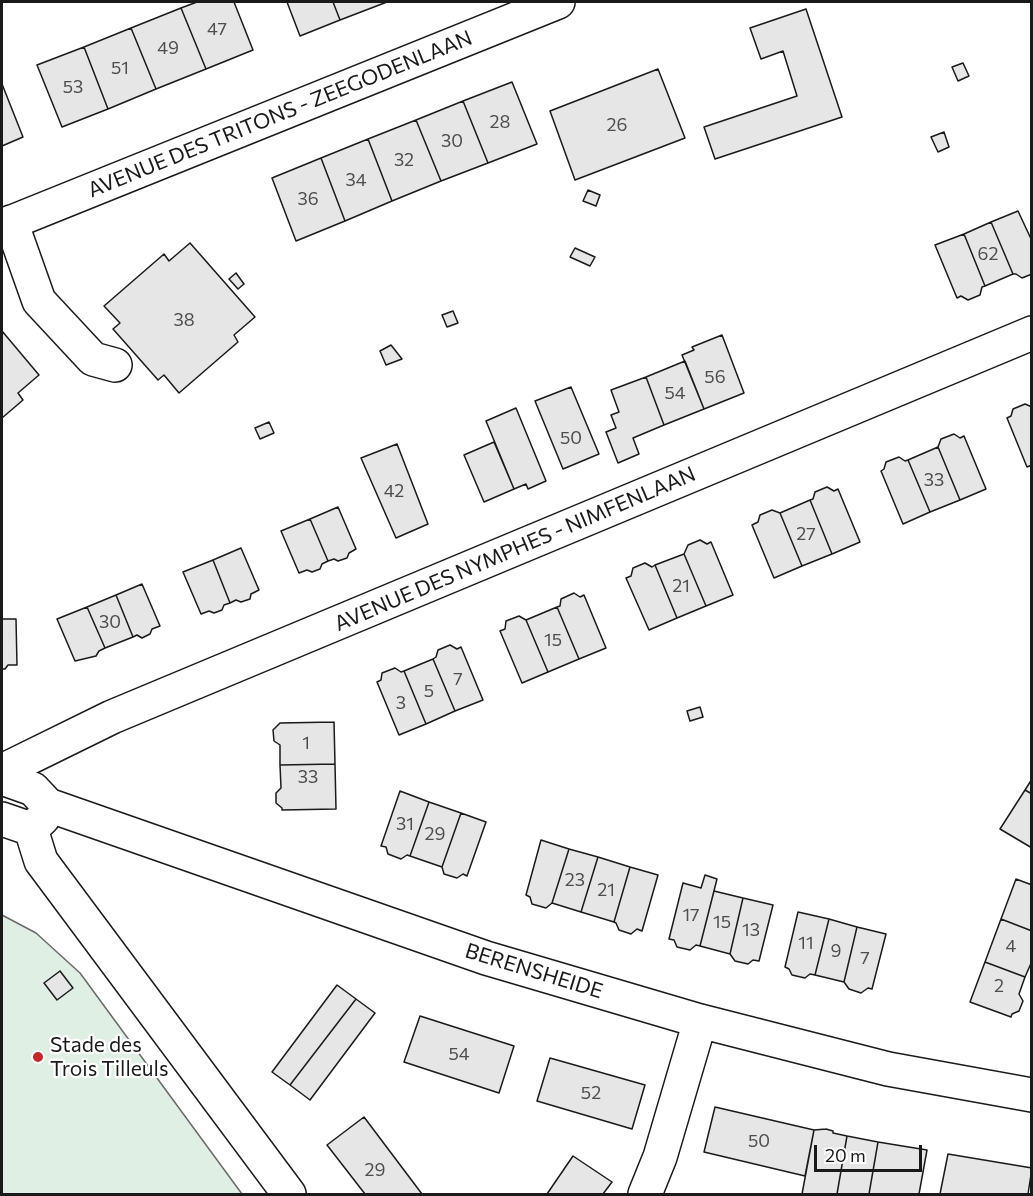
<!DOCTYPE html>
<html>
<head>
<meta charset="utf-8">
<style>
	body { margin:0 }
	#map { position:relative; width:1033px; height:1196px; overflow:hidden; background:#fff; font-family:Commissioner,sans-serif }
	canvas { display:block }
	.frame { position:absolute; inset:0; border:3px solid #1a1a1a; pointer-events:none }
	.scale { position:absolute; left:814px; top:1145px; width:108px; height:27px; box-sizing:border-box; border:3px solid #1a1a1a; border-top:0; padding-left:8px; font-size:18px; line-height:21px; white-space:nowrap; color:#1a1a1a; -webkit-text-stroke:4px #fff; paint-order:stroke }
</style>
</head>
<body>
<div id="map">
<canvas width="1033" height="1196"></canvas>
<div class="frame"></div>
<div class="scale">20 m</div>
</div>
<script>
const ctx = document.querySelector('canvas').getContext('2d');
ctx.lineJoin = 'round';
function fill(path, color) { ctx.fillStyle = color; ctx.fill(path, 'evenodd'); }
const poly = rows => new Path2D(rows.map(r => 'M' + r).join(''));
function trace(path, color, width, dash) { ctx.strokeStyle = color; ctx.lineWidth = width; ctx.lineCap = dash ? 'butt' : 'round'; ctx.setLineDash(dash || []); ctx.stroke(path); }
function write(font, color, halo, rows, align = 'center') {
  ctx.font = font + ' Commissioner,sans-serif'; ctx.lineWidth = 4.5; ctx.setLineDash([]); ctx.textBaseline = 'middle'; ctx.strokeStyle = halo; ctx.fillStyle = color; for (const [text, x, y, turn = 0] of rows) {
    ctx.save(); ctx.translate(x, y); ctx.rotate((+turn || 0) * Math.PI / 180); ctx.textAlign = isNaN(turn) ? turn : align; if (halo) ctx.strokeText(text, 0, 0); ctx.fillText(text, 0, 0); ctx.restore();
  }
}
const green = poly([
	[2,915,36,933,80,973,242,1194,2,1194,2,915]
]);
fill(green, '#e0efe3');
trace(green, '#6a6a6a', 1.5);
const building = poly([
	[197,2,234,2,253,50,206,69,181,8,197,2],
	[287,2,333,2,340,20,300,36,287,2],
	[333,2,387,2,340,20,333,2],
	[181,8,206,69,156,89,131,28,181,8],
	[806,9,842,117,715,159,704,127,797,96,783,51,761,59,750,28,806,9],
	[131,28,156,89,108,109,84,47,131,28],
	[84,47,108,109,62,127,37,65,84,47],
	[963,63,969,76,958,81,952,67,963,63],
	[658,69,685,138,575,180,550,111,658,69],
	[512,82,537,144,488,163,463,101,512,82],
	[2,84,23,137,2,146,2,84],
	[463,101,488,163,441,181,416,120,463,101],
	[416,120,441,181,392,201,368,139,416,120],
	[944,132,949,147,938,152,931,137,944,132],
	[368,139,392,201,345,221,321,158,368,139],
	[321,158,345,221,296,241,272,178,321,158],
	[588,190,600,195,596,206,583,201,588,190],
	[1018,211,1032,241,1032,274,1022,278,1016,274,1013,274,991,222,1018,211],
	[991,222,1013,274,985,286,964,234,991,222],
	[964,234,985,286,982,287,980,295,968,300,961,296,957,298,935,245,964,234],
	[190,243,255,317,234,335,238,342,179,393,164,375,158,380,113,329,120,323,104,306,164,254,169,261,190,243],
	[575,248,595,257,590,266,570,257,575,248],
	[236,273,244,284,238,289,229,279,236,273],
	[453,311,458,323,447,327,442,315,453,311],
	[2,331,39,375,18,393,23,400,2,418,2,331],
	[722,335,744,393,704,409,682,355,694,350,692,347,722,335],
	[391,345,402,359,386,365,380,351,391,345],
	[685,361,704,409,664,425,646,377,685,361],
	[646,377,664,425,633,438,639,454,618,463,606,432,616,428,611,415,619,412,611,390,646,377],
	[571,387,599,454,563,469,535,401,571,387],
	[1025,404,1032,407,1032,465,1027,467,1007,418,1011,416,1013,409,1025,404],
	[516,408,546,481,528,489,526,484,514,489,486,421,516,408],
	[269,422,274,433,260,439,255,428,269,422],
	[954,434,960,438,964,436,986,489,960,500,938,447,941,439,954,434],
	[494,442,514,489,484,502,464,455,494,442],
	[397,444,428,524,396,538,361,458,397,444],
	[938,447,960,500,930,512,908,460,938,447],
	[899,457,905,461,908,460,930,512,903,524,881,471,884,469,886,462,899,457],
	[827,487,834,491,838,489,860,542,832,554,810,500,813,499,815,492,827,487],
	[810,500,832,554,802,566,780,513,810,500],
	[338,507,356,549,349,553,347,558,338,561,334,559,328,561,310,519,338,507],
	[772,510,780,513,802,566,774,578,752,525,758,522,760,515,772,510],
	[310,519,328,561,322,564,320,569,312,572,307,570,299,573,281,531,310,519],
	[700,540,707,544,711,542,733,595,706,606,684,554,688,545,700,540],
	[241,548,259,590,251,594,250,599,241,602,236,600,230,603,213,560,241,548],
	[684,554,706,606,677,618,655,565,684,554],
	[213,560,230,603,224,605,222,610,214,613,209,611,201,614,183,572,213,560],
	[645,563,652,567,655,565,677,618,649,630,626,578,631,576,633,568,645,563],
	[142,584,160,626,152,629,150,634,142,638,137,635,133,637,116,595,142,584],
	[574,593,580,597,584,595,606,648,579,659,557,607,560,606,561,599,574,593],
	[116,595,133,637,105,648,87,607,116,595],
	[87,607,105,648,99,651,96,656,75,661,57,619,87,607],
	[557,607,579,659,548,672,526,620,557,607],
	[519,616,526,620,548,672,522,683,500,631,505,629,506,621,519,616],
	[2,619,16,619,17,665,8,665,5,669,2,669,2,619],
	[450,645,457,649,461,647,483,700,455,711,433,659,436,657,438,650,450,645],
	[433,659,455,711,426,724,404,671,433,659],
	[395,668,401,672,404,671,426,724,399,735,377,682,381,680,382,673,395,668],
	[700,707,703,717,690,721,687,711,700,707],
	[334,722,335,764,280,765,280,745,274,741,273,730,280,723,334,722],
	[335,764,336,809,282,810,282,808,276,803,276,793,281,788,280,765,335,764],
	[1032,779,1032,794,1025,790,1032,779],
	[1025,790,1032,794,1032,848,1000,829,1025,790],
	[400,791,429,802,410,856,407,855,401,859,388,854,386,847,381,846,400,791],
	[429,802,461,813,442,867,410,856,429,802],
	[461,813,486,822,467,876,463,874,457,878,444,874,442,867,461,813],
	[541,840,569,849,552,903,546,908,532,904,530,897,526,895,541,840],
	[569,849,598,857,581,912,552,903,569,849],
	[598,857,630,867,614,922,581,912,598,857],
	[630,867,658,875,642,931,637,929,631,934,619,930,616,923,614,922,630,867],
	[705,875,717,879,700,946,696,945,690,950,677,947,674,940,669,939,683,883,701,888,705,875],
	[1016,879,1032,885,1032,931,1001,919,1016,879],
	[714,891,743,898,730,954,700,946,714,891],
	[743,898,773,905,759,961,753,960,748,964,735,961,730,954,743,898],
	[798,912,829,919,815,975,810,974,805,978,792,975,789,969,785,967,798,912],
	[829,919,857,927,844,982,815,975,829,919],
	[1001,919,1032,931,1032,961,1025,977,985,962,1001,919],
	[857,927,886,934,872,989,868,988,861,993,849,989,844,982,857,927],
	[985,962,1025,977,1019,994,1023,1001,1019,1011,1012,1014,1011,1017,970,1002,985,962],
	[60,971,73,988,57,1000,44,983,60,971],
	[337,985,356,999,290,1085,272,1072,337,985],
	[356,999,375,1013,310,1100,290,1085,356,999],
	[420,1016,514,1046,499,1093,404,1062,420,1016],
	[550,1058,645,1085,632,1129,537,1101,550,1058],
	[715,1107,814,1130,805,1176,704,1152,715,1107],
	[364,1117,422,1194,365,1194,327,1145,364,1117],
	[826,1129,833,1131,833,1133,847,1136,837,1194,802,1194,814,1130,826,1129],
	[847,1136,878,1142,869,1194,837,1194,847,1136],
	[878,1142,927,1150,919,1194,869,1194,878,1142],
	[948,1154,1032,1168,1028,1194,940,1194,948,1154],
	[573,1156,612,1182,603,1194,547,1194,573,1156]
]);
fill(building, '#e6e6e6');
trace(building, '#1a1a1a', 1.5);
const minor = poly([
	[11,222,39,301,93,359,115,365],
	[2,226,558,2],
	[2,771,112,717,1032,333],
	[2,778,33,789,48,805,486,958,700,1021,888,1069,1032,1095],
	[2,819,31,829,43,818,45,812],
	[31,829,41,861,289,1194],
	[645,1194,660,1157,700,1021]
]);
trace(minor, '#1a1a1a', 36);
trace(minor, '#fff', 33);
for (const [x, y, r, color] of [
	[38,1057,6,"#c62828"]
]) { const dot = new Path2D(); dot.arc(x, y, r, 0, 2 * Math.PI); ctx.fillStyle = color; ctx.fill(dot); trace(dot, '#fff', 2); }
write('18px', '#4d4d4d', null, [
	["47",217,29],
	["49",168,48],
	["51",120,68],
	["53",73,87],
	["28",500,122],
	["26",617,125],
	["30",452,141],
	["32",404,160],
	["34",356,180],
	["36",308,199],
	["62",988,254],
	["38",184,320],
	["56",715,377],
	["54",675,393],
	["50",571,438],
	["33",934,480],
	["42",394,491],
	["27",806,534],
	["21",681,586],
	["30",110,622],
	["15",553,640],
	["7",458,679],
	["5",429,691],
	["3",401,703],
	["1",306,743],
	["33",308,777],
	["31",405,824],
	["29",435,834],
	["23",575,880],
	["21",606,890],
	["17",691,915],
	["15",722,922],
	["13",751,930],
	["11",806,943],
	["4",1011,946],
	["9",836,951],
	["7",865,958],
	["2",999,986],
	["54",459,1054],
	["52",591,1093],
	["50",759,1141],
	["29",375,1170]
]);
write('21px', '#1a1a1a', '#fff', [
	["AVENUE DES TRITONS - ZEEGODENLAAN",280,114,-22],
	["AVENUE DES NYMPHES - NIMFENLAAN",515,549,-23],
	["BERENSHEIDE",534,971,17]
]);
write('21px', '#1a1a1a', '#fff', [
	["Stade des",50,1045],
	["Trois Tilleuls",50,1069]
], 'left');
</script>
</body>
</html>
